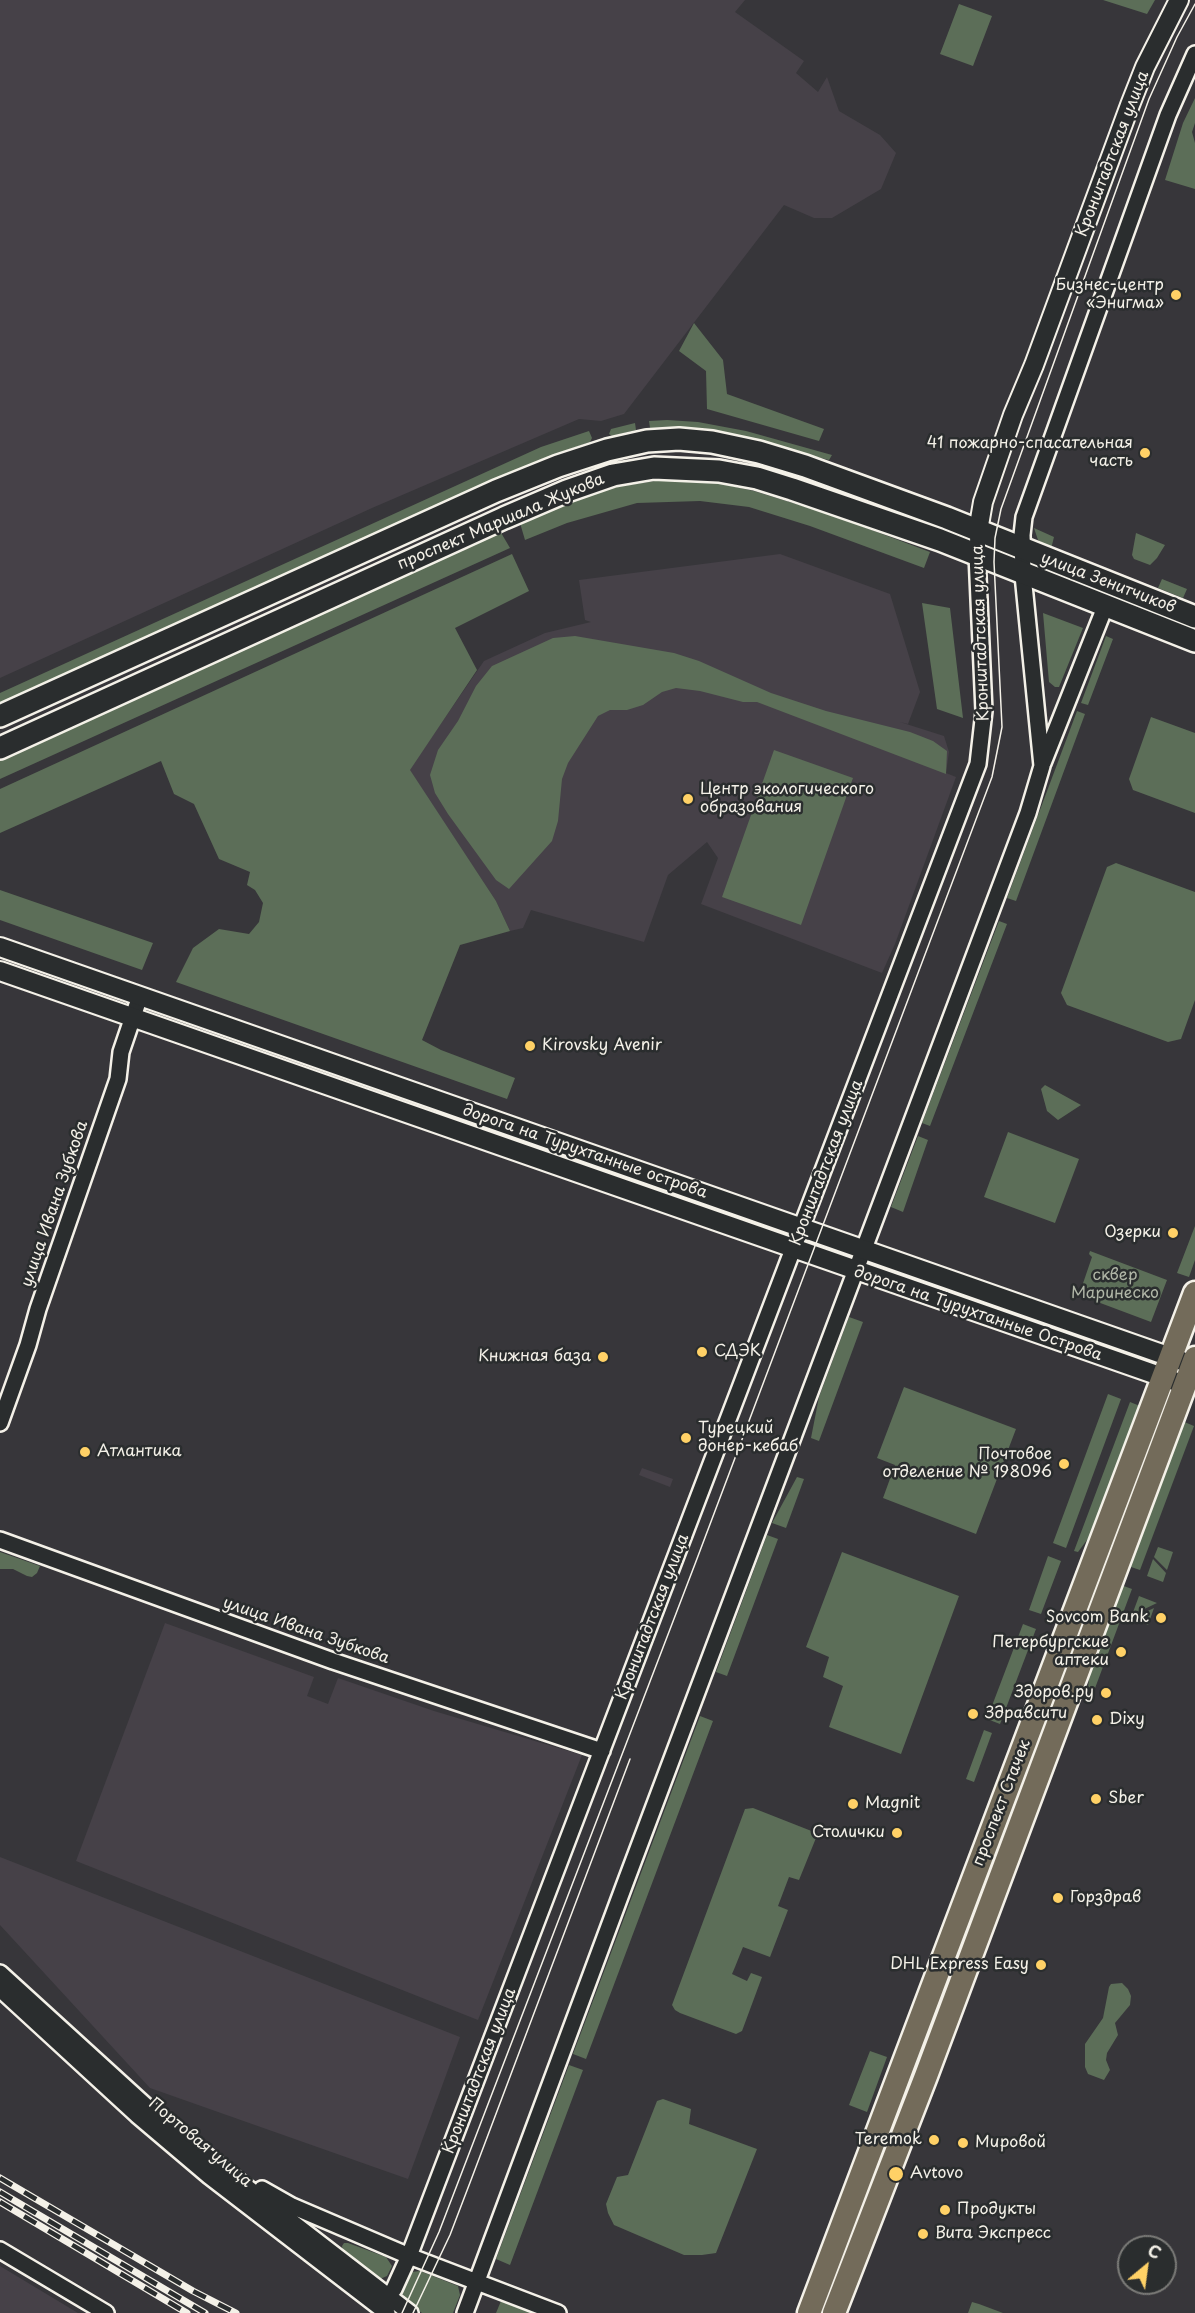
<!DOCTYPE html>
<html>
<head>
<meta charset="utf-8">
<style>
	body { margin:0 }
	#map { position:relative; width:1195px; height:2313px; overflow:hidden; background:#37363a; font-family:"Playpen Sans",sans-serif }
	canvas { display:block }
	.north { position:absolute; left:1117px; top:2235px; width:60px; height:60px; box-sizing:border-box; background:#2a2d2e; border:2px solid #7b7b78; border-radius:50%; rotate:29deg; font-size:16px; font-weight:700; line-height:24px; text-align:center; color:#f4f1e8 }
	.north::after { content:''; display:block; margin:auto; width:21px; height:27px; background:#ffd166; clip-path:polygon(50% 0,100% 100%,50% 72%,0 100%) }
</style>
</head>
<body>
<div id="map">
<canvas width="1195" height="2313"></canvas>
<div class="north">С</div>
</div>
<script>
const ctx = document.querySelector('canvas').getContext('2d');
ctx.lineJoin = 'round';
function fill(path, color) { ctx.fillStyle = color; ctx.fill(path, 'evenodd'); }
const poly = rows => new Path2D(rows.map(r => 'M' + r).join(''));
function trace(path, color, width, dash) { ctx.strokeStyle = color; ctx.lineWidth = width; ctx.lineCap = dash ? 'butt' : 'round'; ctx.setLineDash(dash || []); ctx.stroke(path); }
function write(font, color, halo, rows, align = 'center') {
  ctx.font = font + ' "Playpen Sans",sans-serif'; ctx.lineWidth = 5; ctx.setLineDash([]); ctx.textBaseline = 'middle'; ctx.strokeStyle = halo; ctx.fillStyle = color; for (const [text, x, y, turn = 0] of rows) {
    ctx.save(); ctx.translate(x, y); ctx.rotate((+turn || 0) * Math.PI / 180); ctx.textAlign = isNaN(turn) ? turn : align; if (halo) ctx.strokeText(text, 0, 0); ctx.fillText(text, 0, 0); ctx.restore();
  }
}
fill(poly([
	[0,0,745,0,735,12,804,61,796,73,818,92,827,77,839,111,880,135,896,153,881,189,832,218,814,218,784,205,624,414,601,421,579,419,372,508,0,678],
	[780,554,890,594,920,692,908,724,900,722,944,736,949,752,946,773,956,777,895,944,882,973,701,904,718,858,707,842,668,875,644,942,531,910,523,928,510,931,496,901,409,770,484,661,545,633,591,622,585,620,579,580],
	[642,1468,673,1479,670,1487,639,1475],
	[165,1623,314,1677,307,1696,328,1704,338,1678,434,1711,582,1755,478,2020,76,1861],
	[0,1857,460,2037,408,2179,150,2088,0,1925],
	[0,2266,78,2313,0,2313]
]), '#464148');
fill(poly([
	[1103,0,1155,0,1147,14],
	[959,4,992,16,973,66,940,54],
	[1195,98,1195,123,1192,132,1195,143,1195,189,1165,180,1183,123],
	[694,323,723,360,727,394,824,429,819,441,707,409,706,371,679,351],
	[667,420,698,422,746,431,832,455,829,460,714,432,681,428,650,428,649,421],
	[635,423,636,430,612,436,609,434,611,429],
	[589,431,592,438,590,442,545,458,0,706,0,693,541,447],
	[686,479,718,483,754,491,832,515,930,552,924,568,810,526,749,507,700,501,637,503,567,523,525,540,520,523,570,501,615,487,655,481],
	[1034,528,1054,537,1051,549,1038,540],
	[500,531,510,548,0,779,0,760],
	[1136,533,1165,545,1157,558,1150,565,1134,559,1132,555],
	[512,554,529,591,455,628,477,670,410,770,496,901,510,931,460,945,422,1040,441,1050,515,1078,507,1099,176,982,193,948,219,929,249,934,259,922,263,903,255,890,247,885,250,872,219,859,194,804,174,794,161,761,0,833,0,789],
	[1162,579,1187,589,1183,598,1158,588],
	[922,603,950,608,963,718,937,709],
	[1043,613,1083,628,1059,687,1055,687,1049,682],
	[575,636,674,653,699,661,771,693,826,711,910,732,933,741,947,751,946,774,757,702,743,702,700,691,676,688,662,692,643,705,627,710,610,710,598,716,568,763,562,779,558,821,552,841,509,889,496,880,448,814,435,793,430,775,438,750,458,721,476,686,492,666,553,638],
	[1106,636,1113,639,1088,705,1081,703],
	[1077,711,1085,714,1016,901,1007,898],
	[1151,717,1195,733,1195,813,1133,790,1129,779],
	[774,750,853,778,801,925,722,897],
	[1116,863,1195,892,1195,1000,1181,1039,1168,1042,1067,1005,1061,993,1107,867],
	[0,890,153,943,142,970,0,920],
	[999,921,1007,924,930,1126,922,1123],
	[1045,1085,1081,1105,1058,1120,1047,1111,1041,1089],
	[1008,1132,1079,1159,1055,1223,984,1197],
	[918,1136,928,1140,903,1212,891,1207],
	[1195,1226,1195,1260,1189,1277,1177,1273],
	[1090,1251,1167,1280,1151,1322,1079,1295,1092,1257,1089,1254],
	[849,1317,863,1322,819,1441,811,1438,819,1397],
	[904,1387,1016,1429,976,1534,883,1498,895,1465,877,1458],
	[1108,1394,1121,1399,1066,1548,1053,1543],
	[1130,1402,1140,1406,1093,1532,1078,1552,1074,1551],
	[1182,1421,1194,1426,1140,1570,1128,1566],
	[797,1477,804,1479,786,1528,772,1523],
	[767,1535,778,1539,727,1676,716,1672],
	[1158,1547,1173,1552,1167,1570,1154,1557],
	[0,1552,40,1566,37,1573,32,1577,27,1576,13,1569,0,1569],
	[842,1552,959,1596,901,1754,829,1727,843,1686,823,1677,829,1657,806,1647],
	[1048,1556,1061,1561,1041,1614,1029,1610],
	[1153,1559,1166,1573,1163,1582,1147,1576],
	[1121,1585,1132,1589,1091,1699,1087,1698,1090,1669],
	[1139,1596,1157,1603,1132,1615],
	[1154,1608,1148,1625,1131,1619],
	[1023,1624,1036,1629,1000,1724,987,1719],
	[700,1716,713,1721,586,2059,573,2054],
	[984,1730,992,1733,974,1782,966,1779],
	[753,1808,814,1832,816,1838,799,1880,789,1877,778,1906,788,1910,770,1957,743,1947,735,1967,732,1974,747,1981,751,1973,762,1977,742,2031,736,2034,680,2013,675,2010,672,2005,745,1809],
	[1122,1983,1128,1989,1131,1996,1130,2005,1115,2023,1118,2035,1107,2053,1106,2060,1110,2070,1104,2080,1088,2074,1085,2067,1085,2044,1103,2018,1109,1987,1111,1984],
	[870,2051,887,2057,867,2112,849,2105],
	[569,2065,583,2070,510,2265,496,2259],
	[663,2099,691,2109,689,2124,757,2149,716,2253,702,2255,684,2255,614,2225,608,2213,606,2204,617,2177,628,2175,657,2101],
	[344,2243,348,2243,386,2257,392,2266,387,2276,380,2279,376,2277,343,2253,342,2246],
	[420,2271,458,2286,460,2295,453,2313,422,2313,405,2300,402,2293,408,2276,411,2272],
	[501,2301,532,2313,496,2313],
	[972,2302,979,2304,1003,2313,968,2313]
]), '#5c6e58');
const minor = poly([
	[1043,763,1105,607],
	[0,1423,28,1345,38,1309,118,1079,121,1052,140,996],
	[0,1540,333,1661,602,1751],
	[0,1973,146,2106,218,2165,410,2313],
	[0,1989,137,2115,209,2176,387,2313],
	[262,2189,292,2206,409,2256,558,2313],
	[0,2250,106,2313],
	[380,2307,394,2289,409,2256,978,764,984,711,977,555,978,531],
	[465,2313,627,1878,1028,813,1042,766,1023,575,1022,535,1024,517,1168,115,1195,54]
]);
const tertiary = poly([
	[978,531,983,502,1013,415,1034,365,1130,105,1145,67,1179,0],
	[0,947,1182,1361],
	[0,971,1174,1381]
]);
const secondary = poly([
	[0,716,496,491,558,466,607,450,647,441,679,439,712,442,759,452,805,466,947,518,1195,617],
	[0,748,504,518,567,491,613,475,654,468,719,471,757,478,792,489,940,540,1195,641]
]);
const primary = poly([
	[809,2313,1195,1293],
	[834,2313,926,2076,1195,1358]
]);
trace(minor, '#f4f1e8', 20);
trace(tertiary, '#f4f1e8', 22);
trace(secondary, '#f4f1e8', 26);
trace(primary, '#f4f1e8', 27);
trace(minor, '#2a2d2e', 15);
trace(tertiary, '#2a2d2e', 18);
trace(secondary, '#2a2d2e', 21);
trace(primary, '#736b5a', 22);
trace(poly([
	[402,2313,439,2232,695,1564,992,777,1002,727,994,562,995,538,1001,509,1149,99,1177,37,1195,4],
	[413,2313,450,2235,471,2180,630,1759]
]), '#f4f1e8', 1.5);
const rail = poly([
	[0,2178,193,2291,236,2313],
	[0,2192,205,2313],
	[0,2202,187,2313]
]);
trace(rail, '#f4f1e8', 7);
trace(rail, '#2a2d2e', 4.5, [14]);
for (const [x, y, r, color] of [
	[1176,295,6,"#ffd166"],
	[1145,453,6,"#ffd166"],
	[688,799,6,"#ffd166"],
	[530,1046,6,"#ffd166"],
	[1173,1233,6,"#ffd166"],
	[702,1352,6,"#ffd166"],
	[603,1357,6,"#ffd166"],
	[686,1438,6,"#ffd166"],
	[85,1452,6,"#ffd166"],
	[1064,1464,6,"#ffd166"],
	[1161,1618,6,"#ffd166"],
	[1121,1652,6,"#ffd166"],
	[1106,1693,6,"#ffd166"],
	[973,1714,6,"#ffd166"],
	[1097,1720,6,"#ffd166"],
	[1096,1799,6,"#ffd166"],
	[853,1804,6,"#ffd166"],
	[897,1833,6,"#ffd166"],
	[1058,1898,6,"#ffd166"],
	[1041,1965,6,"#ffd166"],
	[934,2140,6,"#ffd166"],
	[963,2143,6,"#ffd166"],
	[896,2174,8,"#ffd166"],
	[945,2210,6,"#ffd166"],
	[923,2234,6,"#ffd166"]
]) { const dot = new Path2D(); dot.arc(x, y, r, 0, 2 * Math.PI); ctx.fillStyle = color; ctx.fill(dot); trace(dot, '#2a2d2e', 2); }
write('16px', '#f4f1e8', '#2a2d2e', [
	["Кронштадтская улица",1113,154,-69],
	["проспект Маршала Жукова",501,522,-23],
	["улица Зенитчиков",1108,583,21],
	["Кронштадтская улица",981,633,-92],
	["дорога на Турухтанные острова",585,1152,19],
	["Кронштадтская улица",827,1163,-69],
	["улица Ивана Зубкова",55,1204,-71],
	["дорога на Турухтанные Острова",978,1314,19],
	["Кронштадтская улица",653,1617,-69],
	["улица Ивана Зубкова",306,1631,19],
	["проспект Стачек",1002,1803,-69],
	["Кронштадтская улица",480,2071,-69],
	["Портовая улица",200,2143,40]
]);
write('16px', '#f4f1e8', '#2a2d2e', [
	["Бизнес-центр",1164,286,"right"],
	["«Энигма»",1164,304,"right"],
	["41 пожарно-спасательная",1133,444,"right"],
	["часть",1133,462,"right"],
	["Центр экологического",700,790],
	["образования",700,808],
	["Kirovsky Avenir",542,1046],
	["Озерки",1161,1233,"right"],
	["СДЭК",714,1352],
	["Книжная база",591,1357,"right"],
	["Турецкий",698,1429],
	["донер-кебаб",698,1447],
	["Атлантика",97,1452],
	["Почтовое",1052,1455,"right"],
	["отделение № 198096",1052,1473,"right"],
	["Sovcom Bank",1149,1618,"right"],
	["Петербургские",1109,1643,"right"],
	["аптеки",1109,1661,"right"],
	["Здоров.ру",1094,1693,"right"],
	["Здравсити",985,1714],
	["Dixy",1109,1720],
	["Sber",1108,1799],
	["Magnit",865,1804],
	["Столички",885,1833,"right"],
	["Горздрав",1070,1898],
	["DHL Express Easy",1029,1965,"right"],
	["Teremok",922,2140,"right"],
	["Мировой",975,2143],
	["Avtovo",910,2174],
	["Продукты",957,2210],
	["Вита Экспресс",935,2234]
], 'left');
write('16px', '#b0b6a7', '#2a2d2e', [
	["сквер",1115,1276],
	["Маринеско",1115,1294]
]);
</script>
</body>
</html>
